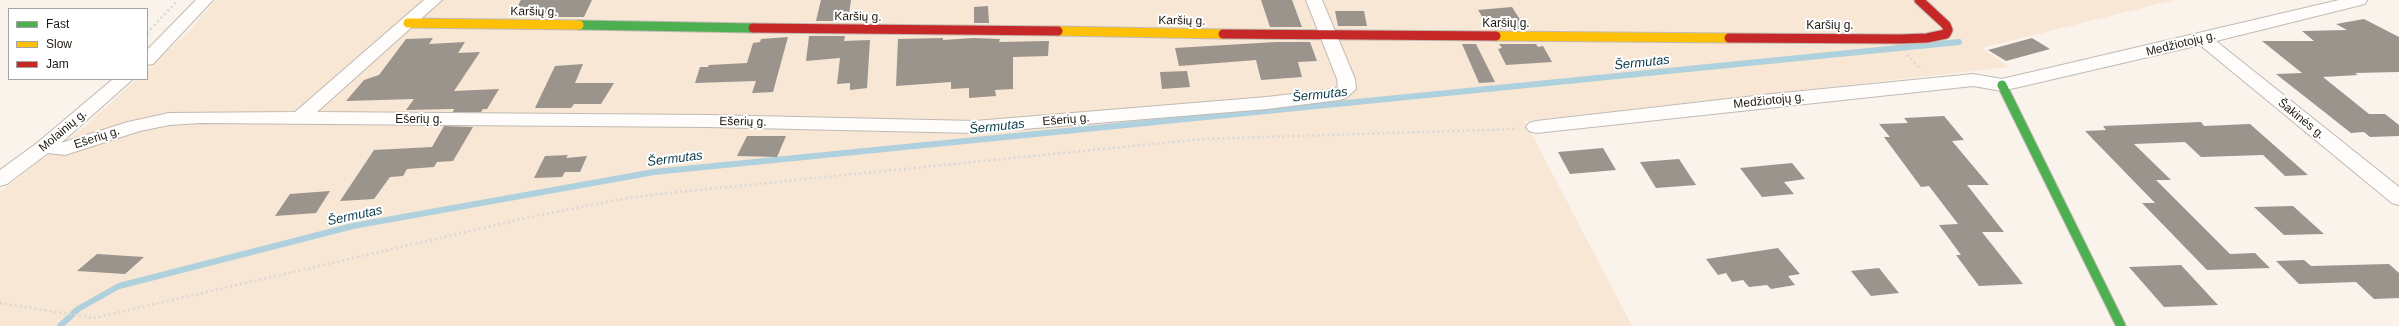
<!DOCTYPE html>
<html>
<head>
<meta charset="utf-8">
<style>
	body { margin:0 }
	#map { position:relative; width:2399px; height:326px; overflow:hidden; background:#f9f3ec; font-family:Helvetica,sans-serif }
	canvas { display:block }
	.legend { position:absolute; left:8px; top:8px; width:140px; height:72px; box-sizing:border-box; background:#fff; border:1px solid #a5a39f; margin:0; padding:5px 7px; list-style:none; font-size:12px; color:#1e1810 }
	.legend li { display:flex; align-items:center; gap:8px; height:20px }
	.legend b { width:20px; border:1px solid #a5a39f }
</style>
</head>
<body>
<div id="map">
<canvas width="2399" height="326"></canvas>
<ul class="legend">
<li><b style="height:5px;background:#4caf50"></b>Fast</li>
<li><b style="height:5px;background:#ffc107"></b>Slow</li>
<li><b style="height:5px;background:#c62828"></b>Jam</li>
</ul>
</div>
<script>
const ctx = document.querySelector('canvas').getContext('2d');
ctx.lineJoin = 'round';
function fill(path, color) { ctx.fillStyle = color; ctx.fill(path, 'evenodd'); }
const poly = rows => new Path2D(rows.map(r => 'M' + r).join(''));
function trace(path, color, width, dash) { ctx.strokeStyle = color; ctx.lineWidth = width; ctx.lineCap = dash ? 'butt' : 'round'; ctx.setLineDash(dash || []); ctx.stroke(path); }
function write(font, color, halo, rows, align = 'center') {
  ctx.font = font + ' Helvetica,sans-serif'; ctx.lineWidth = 4; ctx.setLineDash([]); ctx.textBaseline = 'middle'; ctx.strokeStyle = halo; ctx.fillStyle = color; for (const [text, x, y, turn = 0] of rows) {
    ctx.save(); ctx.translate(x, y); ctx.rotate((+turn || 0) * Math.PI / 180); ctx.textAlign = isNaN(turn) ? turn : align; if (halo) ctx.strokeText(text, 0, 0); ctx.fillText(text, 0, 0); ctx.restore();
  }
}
fill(poly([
	[216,0,2174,0,1982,48,2009,67,1525,121,1632,326,0,326,0,192,84,127,137,79,147,79,147,70,188,32]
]), '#f7e7d4');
trace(poly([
	[60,326,78,309,119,286,353,226,654,172,1959,42]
]), '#aed1dd', 6);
fill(poly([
	[521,0,592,0,584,17,555,17,557,13,512,16],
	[821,0,851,0,848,21,816,21],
	[1261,0,1292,0,1302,27,1270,27],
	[988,6,989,23,974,23,974,7],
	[1512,7,1526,29,1490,29,1478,10],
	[1335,11,1364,11,1367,26,1338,26],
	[2364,19,2399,37,2399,72,2355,73,2358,75,2323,77,2369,114,2385,114,2399,125,2399,136,2370,137,2364,132,2351,133,2276,74,2302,73,2262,41,2314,41,2302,31,2347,30,2336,24],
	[809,36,845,36,844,41,870,40,867,88,850,90,850,83,837,84,840,58,806,61],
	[788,37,773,92,752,93,756,81,695,83,700,67,708,67,709,65,747,63,753,43,760,42,761,39],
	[433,38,429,44,465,42,458,53,480,52,454,91,499,89,487,109,483,109,481,112,453,112,454,109,452,109,406,110,414,99,346,101,364,80,379,75,406,39],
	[943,38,943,40,974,38,1000,39,999,42,1049,41,1048,56,1013,57,1013,89,995,90,996,96,969,98,969,88,951,89,951,82,896,86,898,39],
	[2032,38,2050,49,2006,61,1988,50],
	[1276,42,1310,42,1317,61,1298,62,1302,77,1261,80,1256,60,1179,66,1175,48],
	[1462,44,1476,44,1495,82,1479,83],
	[1499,44,1536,44,1538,47,1543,46,1552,62,1506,65,1498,49,1502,48],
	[583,64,575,83,614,83,601,104,574,104,571,108,535,108,555,66],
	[1187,71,1190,87,1162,89,1160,72],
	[1944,116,1964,140,1952,141,1989,185,1967,185,2004,232,1982,232,2023,284,1979,286,1956,255,1961,255,1939,225,1958,224,1929,186,1921,187,1884,137,1890,137,1879,124,1908,123,1904,118],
	[2201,122,2204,126,2250,124,2308,175,2285,176,2263,155,2201,157,2185,142,2134,144,2171,180,2156,180,2230,254,2255,253,2270,268,2207,270,2142,203,2155,203,2085,131,2106,130,2103,126],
	[444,126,473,127,453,161,437,162,434,167,407,169,403,176,390,177,374,199,340,201,374,150,432,147],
	[747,136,786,136,777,157,737,156],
	[1603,148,1616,170,1570,174,1558,152],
	[568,155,566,158,587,156,580,172,565,172,562,177,534,178,545,156],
	[1679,159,1696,185,1656,188,1640,162],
	[1792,163,1805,179,1784,182,1794,194,1762,197,1740,168],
	[330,191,316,213,275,216,290,194],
	[2293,206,2324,234,2284,235,2254,207],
	[1778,248,1800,274,1788,276,1795,285,1771,289,1767,285,1749,287,1743,280,1732,282,1726,273,1718,275,1706,259],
	[97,254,144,257,125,274,77,271],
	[2304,260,2311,266,2389,264,2399,273,2399,298,2374,299,2356,282,2299,284,2276,261],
	[2181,265,2218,305,2164,307,2129,267],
	[1879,268,1899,293,1871,296,1851,271]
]), '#9a948d');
const street = poly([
	[196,0,213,0,153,64,147,65,147,50,196,0],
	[424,0,442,0,317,112,708,115,975,121,1267,97,1334,89,1338,87,1337,79,1306,0,1322,0,1355,79,1356,89,1346,98,1339,100,1267,109,975,133,708,127,201,123,169,125,140,131,65,155,48,153,7,184,0,186,0,170,37,143,113,79,133,79,61,143,128,122,169,113,295,112,424,0],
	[2339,0,2367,0,2365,4,2216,41,2399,187,2399,205,2392,203,2200,45,2002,91,1973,86,1536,133,1529,131,1526,127,1529,123,1536,121,1772,94,1973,74,2002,79,2339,0]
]);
const fast = poly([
	[579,25,753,28],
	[2002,85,2121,326]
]);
const slow = poly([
	[408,23,579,25],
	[1058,31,1223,34],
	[1496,36,1729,38]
]);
const jam = poly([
	[753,28,1058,31],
	[1223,34,1496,36],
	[1729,38,1900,39,1927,38,1946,34,1948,30,1946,25,1919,0]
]);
trace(street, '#c0bab3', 2);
trace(fast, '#c0bab3', 11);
trace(slow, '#c0bab3', 11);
trace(jam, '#c0bab3', 11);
trace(poly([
	[147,33,178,0],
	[1907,55,1921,70],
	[0,303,94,318,535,216,617,200,667,193,1202,139,1518,129]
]), '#dad8d6', 2.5, [2, 3]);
fill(street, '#fefdfc');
trace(fast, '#4caf50', 9);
trace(slow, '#ffc107', 9);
trace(jam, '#c62828', 9);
write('12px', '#1e1810', '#fff', [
	["Karšių g.",534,12,1],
	["Karšių g.",858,17,1],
	["Karšių g.",1182,21,1],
	["Karšių g.",1506,24],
	["Karšių g.",1830,26],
	["Medžiotojų g.",2181,44,-14],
	["Medžiotojų g.",1769,101,-6],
	["Šakinės g.",2301,119,39],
	["Ešerių g.",419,120],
	["Ešerių g.",1066,120,-5],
	["Ešerių g.",743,122,1],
	["Molainių g.",63,131,-40],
	["Ešerių g.",97,138,-18]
]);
write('italic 13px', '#0a3b49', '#fff', [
	["Šermutas",1642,63,-6],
	["Šermutas",1320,95,-6],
	["Šermutas",997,127,-6],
	["Šermutas",675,159,-7],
	["Šermutas",355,216,-12]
]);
</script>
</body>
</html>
